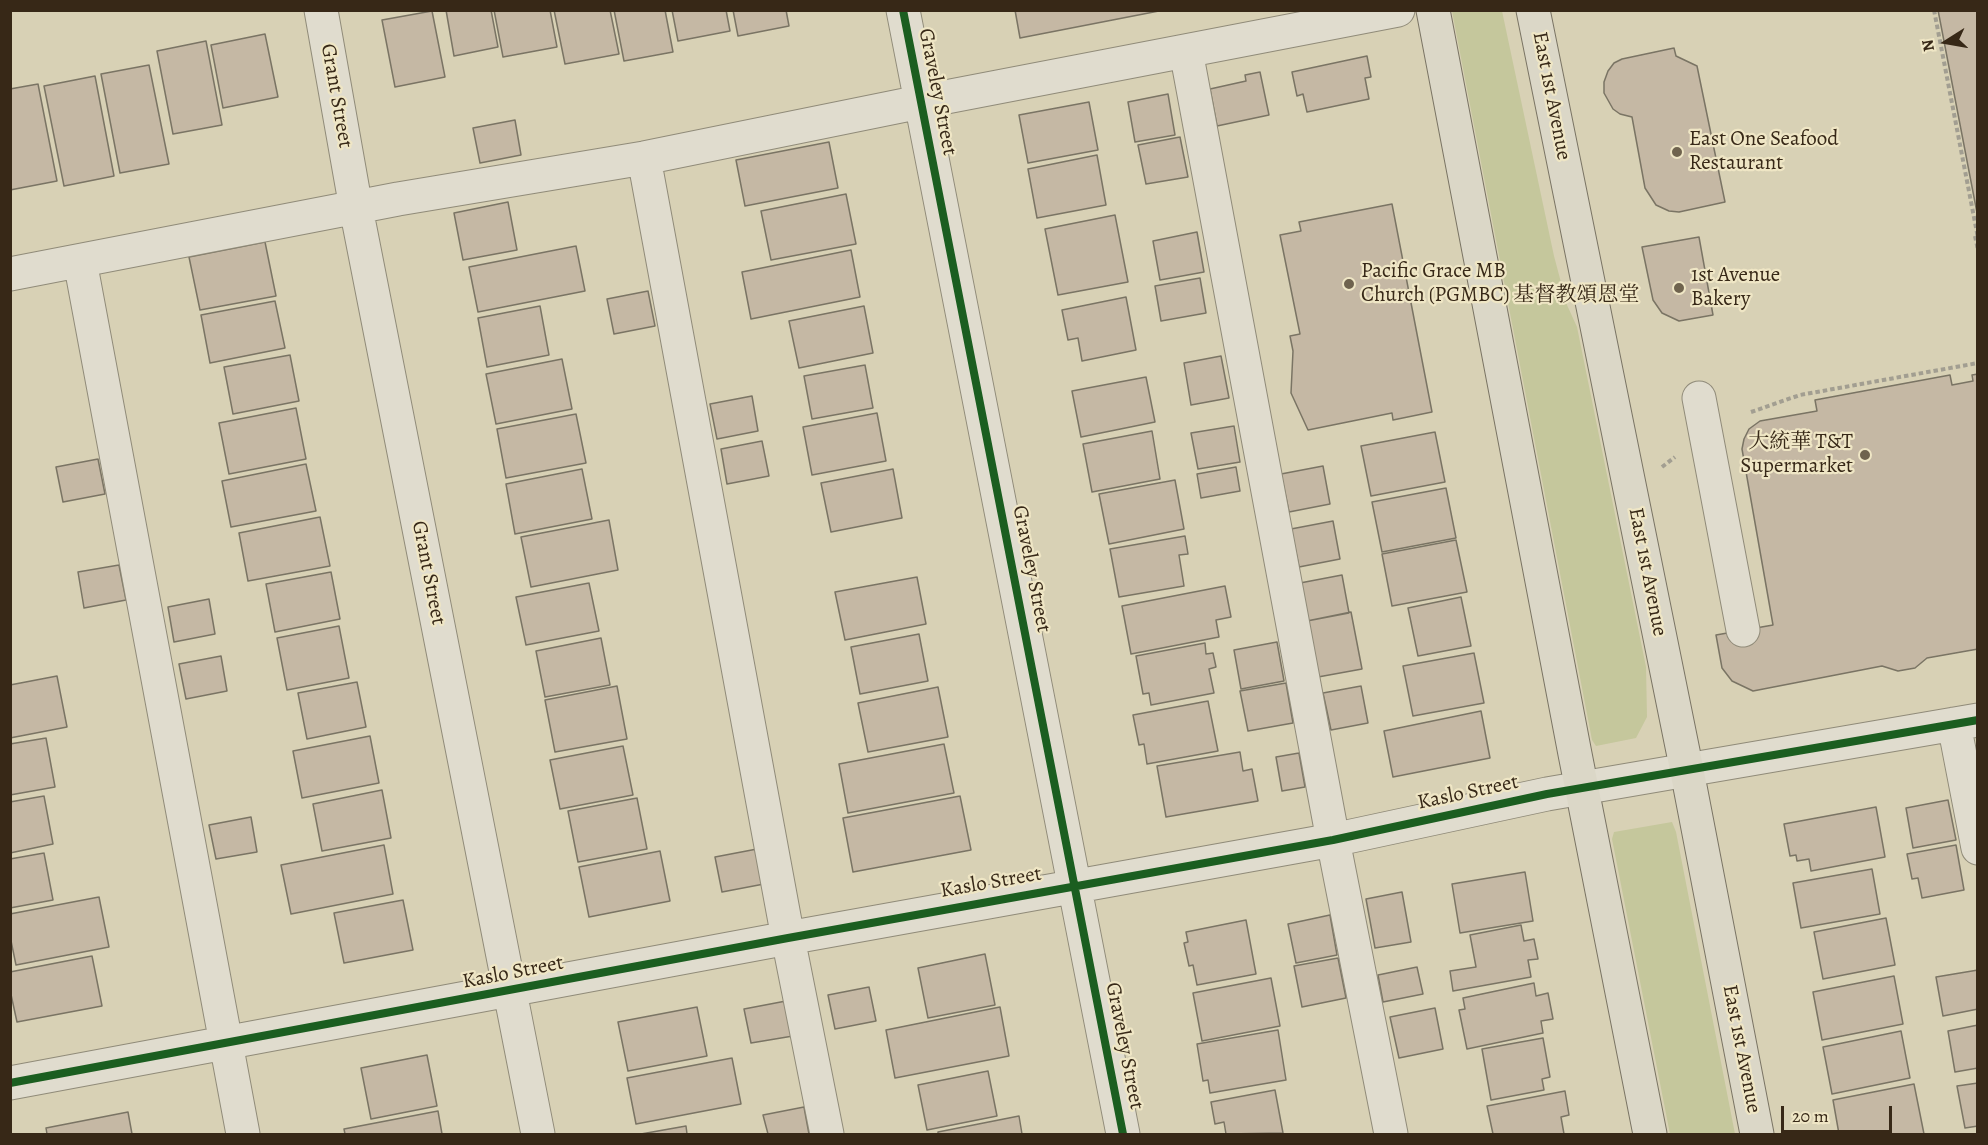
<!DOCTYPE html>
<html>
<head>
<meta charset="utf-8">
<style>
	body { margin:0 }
	#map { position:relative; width:1988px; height:1145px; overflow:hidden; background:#d8d1b5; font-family:Alegreya,serif }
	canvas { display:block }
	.frame { position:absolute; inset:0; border:12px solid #372817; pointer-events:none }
	.north { position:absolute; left:1916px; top:12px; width:60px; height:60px; -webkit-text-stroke:4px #efe6c5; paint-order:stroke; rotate:259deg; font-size:16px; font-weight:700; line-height:24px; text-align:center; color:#372817 }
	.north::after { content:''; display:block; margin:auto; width:21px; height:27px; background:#372817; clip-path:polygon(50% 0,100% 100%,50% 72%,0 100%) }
	.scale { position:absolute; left:1781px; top:1106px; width:111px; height:27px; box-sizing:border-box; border:3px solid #372817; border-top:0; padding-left:8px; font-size:18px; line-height:21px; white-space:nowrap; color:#372817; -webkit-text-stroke:4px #efe6c5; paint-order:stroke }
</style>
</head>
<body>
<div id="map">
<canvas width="1988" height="1145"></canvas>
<div class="frame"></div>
<div class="north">N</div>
<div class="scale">20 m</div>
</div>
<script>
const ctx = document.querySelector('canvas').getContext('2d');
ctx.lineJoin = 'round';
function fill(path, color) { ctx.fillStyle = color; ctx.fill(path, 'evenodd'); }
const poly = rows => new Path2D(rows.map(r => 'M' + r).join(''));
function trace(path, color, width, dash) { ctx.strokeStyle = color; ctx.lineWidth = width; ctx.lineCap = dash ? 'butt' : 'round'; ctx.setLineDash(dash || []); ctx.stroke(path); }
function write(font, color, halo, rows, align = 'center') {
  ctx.font = font + ' Alegreya,"Noto Serif SC",serif'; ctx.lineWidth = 4.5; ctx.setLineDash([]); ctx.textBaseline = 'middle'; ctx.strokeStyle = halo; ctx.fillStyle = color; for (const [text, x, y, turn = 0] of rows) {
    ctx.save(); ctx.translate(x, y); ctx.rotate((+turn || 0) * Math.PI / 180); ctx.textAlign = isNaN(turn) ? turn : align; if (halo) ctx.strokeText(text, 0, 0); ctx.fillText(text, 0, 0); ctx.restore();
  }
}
fill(poly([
	[1452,11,1502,11,1554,256,1567,305,1577,327,1646,667,1647,717,1636,738,1596,746,1592,740],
	[1672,822,1676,832,1735,1134,1670,1134,1612,839,1614,832]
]), '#c5c79c');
const building = poly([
	[446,10,491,10,498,47,454,56,446,10],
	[494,10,550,10,557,47,503,57,494,10],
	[554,10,610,10,619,54,565,64,554,10],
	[614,10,665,10,673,52,624,61,614,10],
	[672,10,726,10,730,31,678,41,672,10],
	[733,10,786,10,789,26,738,36,733,10],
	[1015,10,1164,10,1020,38,1015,10],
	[1938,10,1978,10,1978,218,1938,10],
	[432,11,445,77,395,87,382,20,432,11],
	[265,34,278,97,223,108,211,45,265,34],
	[206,41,222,125,173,134,157,51,206,41],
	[1674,48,1676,56,1697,66,1725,202,1679,212,1669,211,1656,205,1645,188,1632,117,1620,114,1613,109,1604,93,1604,82,1608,71,1614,63,1622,59,1674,48],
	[1367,56,1371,77,1365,78,1369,99,1307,112,1303,94,1297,96,1292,72,1367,56],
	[149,65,169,164,120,173,101,74,149,65],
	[1260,72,1269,115,1217,126,1210,89,1246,81,1245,75,1260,72],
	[95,76,114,176,64,186,44,86,95,76],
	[38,84,57,181,10,190,10,89,38,84],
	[1168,94,1175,135,1135,142,1128,102,1168,94],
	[1089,102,1098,150,1028,163,1019,115,1089,102],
	[515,120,521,155,480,163,473,128,515,120],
	[1180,137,1188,177,1146,184,1138,145,1180,137],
	[829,142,838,188,745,206,736,160,829,142],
	[1097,155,1106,205,1037,218,1028,169,1097,155],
	[846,194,856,244,771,260,761,211,846,194],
	[508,202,517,250,463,260,454,213,508,202],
	[1392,204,1432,412,1393,420,1392,413,1308,430,1291,393,1293,351,1290,336,1300,334,1280,235,1301,231,1299,222,1392,204],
	[1115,215,1128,282,1058,295,1045,229,1115,215],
	[1197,232,1204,272,1160,280,1153,241,1197,232],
	[1699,237,1713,315,1679,321,1662,313,1653,300,1642,247,1699,237],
	[265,242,276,296,200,310,189,257,265,242],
	[576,246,585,291,478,312,469,267,576,246],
	[851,250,860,297,751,319,742,272,851,250],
	[1200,278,1206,313,1161,321,1155,286,1200,278],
	[648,291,655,326,614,334,607,299,648,291],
	[1126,297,1136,350,1082,361,1078,338,1068,340,1062,310,1126,297],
	[275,301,285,348,210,363,201,315,275,301],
	[540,306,549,355,487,367,478,318,540,306],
	[864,306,873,353,799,368,789,321,864,306],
	[290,355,299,401,233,414,224,367,290,355],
	[1221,356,1229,398,1191,405,1184,363,1221,356],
	[562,359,572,409,496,424,486,374,562,359],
	[865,365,873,408,812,419,804,376,865,365],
	[1978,374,1978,649,1927,658,1915,668,1898,671,1882,666,1753,691,1732,681,1722,668,1716,635,1773,625,1742,449,1744,439,1749,429,1760,421,1817,411,1815,400,1950,375,1952,385,1973,381,1972,375,1978,374],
	[1146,377,1155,422,1081,437,1072,391,1146,377],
	[752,396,758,431,717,439,710,404,752,396],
	[296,408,306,459,229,474,219,423,296,408],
	[877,413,886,461,812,475,803,427,877,413],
	[576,414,586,463,506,478,497,429,576,414],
	[1234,426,1240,462,1198,469,1191,433,1234,426],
	[1152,431,1160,479,1092,492,1083,444,1152,431],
	[1435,432,1445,482,1371,496,1361,446,1435,432],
	[762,441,769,476,727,484,721,449,762,441],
	[98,459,105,494,63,502,56,467,98,459],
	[306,464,316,511,231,527,222,481,306,464],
	[1323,466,1330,504,1289,512,1281,474,1323,466],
	[1236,467,1240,491,1201,498,1197,474,1236,467],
	[582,469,592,519,515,534,506,484,582,469],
	[893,469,902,518,831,532,821,483,893,469],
	[1175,480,1184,529,1109,544,1099,494,1175,480],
	[1446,488,1456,538,1382,552,1372,502,1446,488],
	[320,517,330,566,248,581,239,533,320,517],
	[609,520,618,570,531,587,521,537,609,520],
	[1333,521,1340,559,1299,567,1291,529,1333,521],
	[1185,536,1188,554,1179,555,1184,586,1119,597,1110,549,1185,536],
	[1456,540,1467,592,1392,606,1382,554,1456,540],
	[119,565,126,600,84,608,78,572,119,565],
	[331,572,340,619,275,632,266,584,331,572],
	[1342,575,1349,613,1307,621,1300,583,1342,575],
	[917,577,926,624,845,640,835,592,917,577],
	[589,583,599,631,526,645,516,597,589,583],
	[1225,586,1231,617,1216,620,1219,637,1131,654,1122,606,1225,586],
	[1461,597,1471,646,1418,656,1408,608,1461,597],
	[209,599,215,634,174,642,168,607,209,599],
	[1351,612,1362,669,1318,677,1307,621,1351,612],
	[339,626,349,678,287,690,277,638,339,626],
	[919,634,928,681,860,694,851,647,919,634],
	[601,638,610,685,545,697,536,651,601,638],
	[1277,642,1284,681,1241,689,1234,650,1277,642],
	[1205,643,1206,654,1213,653,1216,667,1209,669,1214,693,1151,705,1149,693,1143,694,1136,656,1205,643],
	[1474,653,1484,703,1413,716,1403,666,1474,653],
	[221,656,227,691,186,699,179,664,221,656],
	[57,676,67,727,10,738,10,685,57,676],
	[357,682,366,727,307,739,298,693,357,682],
	[1286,683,1293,723,1248,731,1240,691,1286,683],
	[617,686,627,739,555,752,545,700,617,686],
	[1361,686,1368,723,1331,730,1323,693,1361,686],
	[938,687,948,737,868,752,858,703,938,687],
	[1208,701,1218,751,1147,764,1144,744,1139,745,1133,715,1208,701],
	[1481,711,1490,758,1393,777,1384,731,1481,711],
	[370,736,379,783,302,798,293,751,370,736],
	[46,738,55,787,10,795,10,744,46,738],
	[944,744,954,793,848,813,839,764,944,744],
	[623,746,633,795,560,809,550,760,623,746],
	[1240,752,1243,771,1252,769,1258,801,1166,817,1157,766,1240,752],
	[1299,753,1305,787,1282,791,1276,757,1299,753],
	[382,790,391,838,322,851,313,804,382,790],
	[44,796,53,844,10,853,10,802,44,796],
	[960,796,971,850,853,872,843,818,960,796],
	[637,798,647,849,578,862,568,811,637,798],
	[1948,800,1956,840,1913,848,1906,808,1948,800],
	[1876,807,1885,857,1811,871,1809,859,1797,861,1796,855,1790,856,1784,824,1876,807],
	[251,817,257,852,216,859,209,825,251,817],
	[384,845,393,894,291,914,281,865,384,845],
	[1956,845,1964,890,1922,898,1918,878,1912,879,1907,854,1956,845],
	[757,849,764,884,722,892,715,857,757,849],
	[660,851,670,901,589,917,579,867,660,851],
	[44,853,53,900,10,908,10,859,44,853],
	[1872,869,1880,914,1801,928,1793,883,1872,869],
	[1525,872,1533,921,1460,933,1452,884,1525,872],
	[1402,892,1411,942,1375,948,1366,899,1402,892],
	[99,897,109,947,16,965,10,936,10,914,99,897],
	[403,900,413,950,344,963,334,913,403,900],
	[1330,915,1337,955,1296,963,1288,924,1330,915],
	[1886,918,1895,965,1823,979,1814,932,1886,918],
	[1246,920,1256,974,1197,985,1193,965,1189,966,1184,943,1188,942,1186,932,1246,920],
	[1521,925,1524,941,1534,939,1538,959,1528,960,1531,977,1453,991,1450,971,1476,967,1470,935,1521,925],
	[985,954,995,1005,928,1018,918,968,985,954],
	[92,956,102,1006,17,1022,10,990,10,972,92,956],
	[1338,958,1346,998,1302,1007,1294,966,1338,958],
	[1417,967,1423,994,1383,1002,1378,975,1417,967],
	[1978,970,1978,1009,1943,1016,1936,977,1978,970],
	[1894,976,1903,1024,1822,1040,1813,992,1894,976],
	[1271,978,1280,1026,1202,1041,1193,993,1271,978],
	[1534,983,1536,996,1548,993,1553,1019,1541,1021,1543,1033,1467,1049,1459,1010,1465,1009,1463,998,1534,983],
	[869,987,876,1021,835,1029,828,995,869,987],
	[786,1001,793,1036,751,1043,744,1009,786,1001],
	[697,1007,707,1056,628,1071,618,1022,697,1007],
	[1000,1007,1009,1056,895,1078,886,1030,1000,1007],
	[1435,1008,1443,1049,1399,1058,1390,1017,1435,1008],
	[1978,1025,1978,1068,1955,1072,1948,1031,1978,1025],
	[1278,1030,1286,1080,1210,1093,1208,1080,1203,1081,1197,1044,1278,1030],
	[1901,1031,1910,1078,1832,1094,1823,1047,1901,1031],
	[1543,1038,1550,1077,1542,1079,1544,1090,1491,1100,1482,1049,1543,1038],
	[427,1055,437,1106,371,1119,361,1068,427,1055],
	[732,1058,741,1104,636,1124,627,1078,732,1058],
	[988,1071,997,1116,927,1130,918,1085,988,1071],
	[1978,1083,1978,1126,1965,1128,1957,1086,1978,1083],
	[1914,1084,1924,1134,1839,1134,1833,1100,1914,1084],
	[1275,1090,1283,1133,1226,1134,1224,1122,1215,1124,1211,1102,1275,1090],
	[1565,1091,1569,1115,1561,1117,1564,1134,1493,1134,1487,1106,1565,1091],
	[804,1107,809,1134,768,1134,763,1115,804,1107],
	[438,1111,442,1134,345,1134,344,1129,438,1111],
	[128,1112,132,1134,47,1134,46,1128,128,1112],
	[1019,1116,1022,1134,938,1134,938,1132,1019,1116],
	[686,1126,687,1134,641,1134,686,1126]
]);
fill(building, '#c5b8a4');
trace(building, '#7a7464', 1.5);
const minor = poly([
	[321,10,356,208,538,1134],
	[903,10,1123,1134],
	[1186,51,1333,840,1391,1134],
	[644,158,788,938,827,1134],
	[80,261,243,1134],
	[10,274,398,199,644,158,920,102,1398,10],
	[1699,398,1743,630],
	[1954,724,1978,848],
	[10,1083,788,938,1333,840,1547,794,1978,720]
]);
const major = poly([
	[1433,10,1575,754,1650,1134],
	[1533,10,1687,771,1757,1134]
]);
trace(minor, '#908b79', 35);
trace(major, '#7a7464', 35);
trace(poly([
	[1934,10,1978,238],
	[1975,236,1978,250],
	[1751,412,1800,395,1978,363],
	[1662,467,1675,457]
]), '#a29e91', 4, [4.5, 3]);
trace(minor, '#e0dcce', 33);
trace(major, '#dbd7c7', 33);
trace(poly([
	[903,10,1123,1134],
	[10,1083,788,938,1333,840,1547,794,1978,720]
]), '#1b5e20', 8);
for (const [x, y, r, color] of [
	[1677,152,6,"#6f634e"],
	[1349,284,6,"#6f634e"],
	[1679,288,6,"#6f634e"],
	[1865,455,6,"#6f634e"]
]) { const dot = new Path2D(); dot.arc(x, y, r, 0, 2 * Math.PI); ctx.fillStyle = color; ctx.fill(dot); trace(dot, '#efe6c5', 2); }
write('21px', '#372817', '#efe6c5', [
	["Graveley Street",937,92,79],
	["Grant Street",336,96,80],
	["East 1st Avenue",1551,96,79],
	["Graveley Street",1031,569,79],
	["East 1st Avenue",1647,572,79],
	["Grant Street",428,573,79],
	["Kaslo Street",1468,793,-12],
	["Kaslo Street",991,883,-10],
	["Kaslo Street",513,973,-11],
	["Graveley Street",1124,1046,79],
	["East 1st Avenue",1741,1049,79]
]);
write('21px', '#372817', '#efe6c5', [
	["East One Seafood",1689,140],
	["Restaurant",1689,164],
	["Pacific Grace MB",1361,272],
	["Church (PGMBC) 基督教頌恩堂",1361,296],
	["1st Avenue",1691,276],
	["Bakery",1691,300],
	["大統華 T&T",1853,443,"right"],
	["Supermarket",1853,467,"right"]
], 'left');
</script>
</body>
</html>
